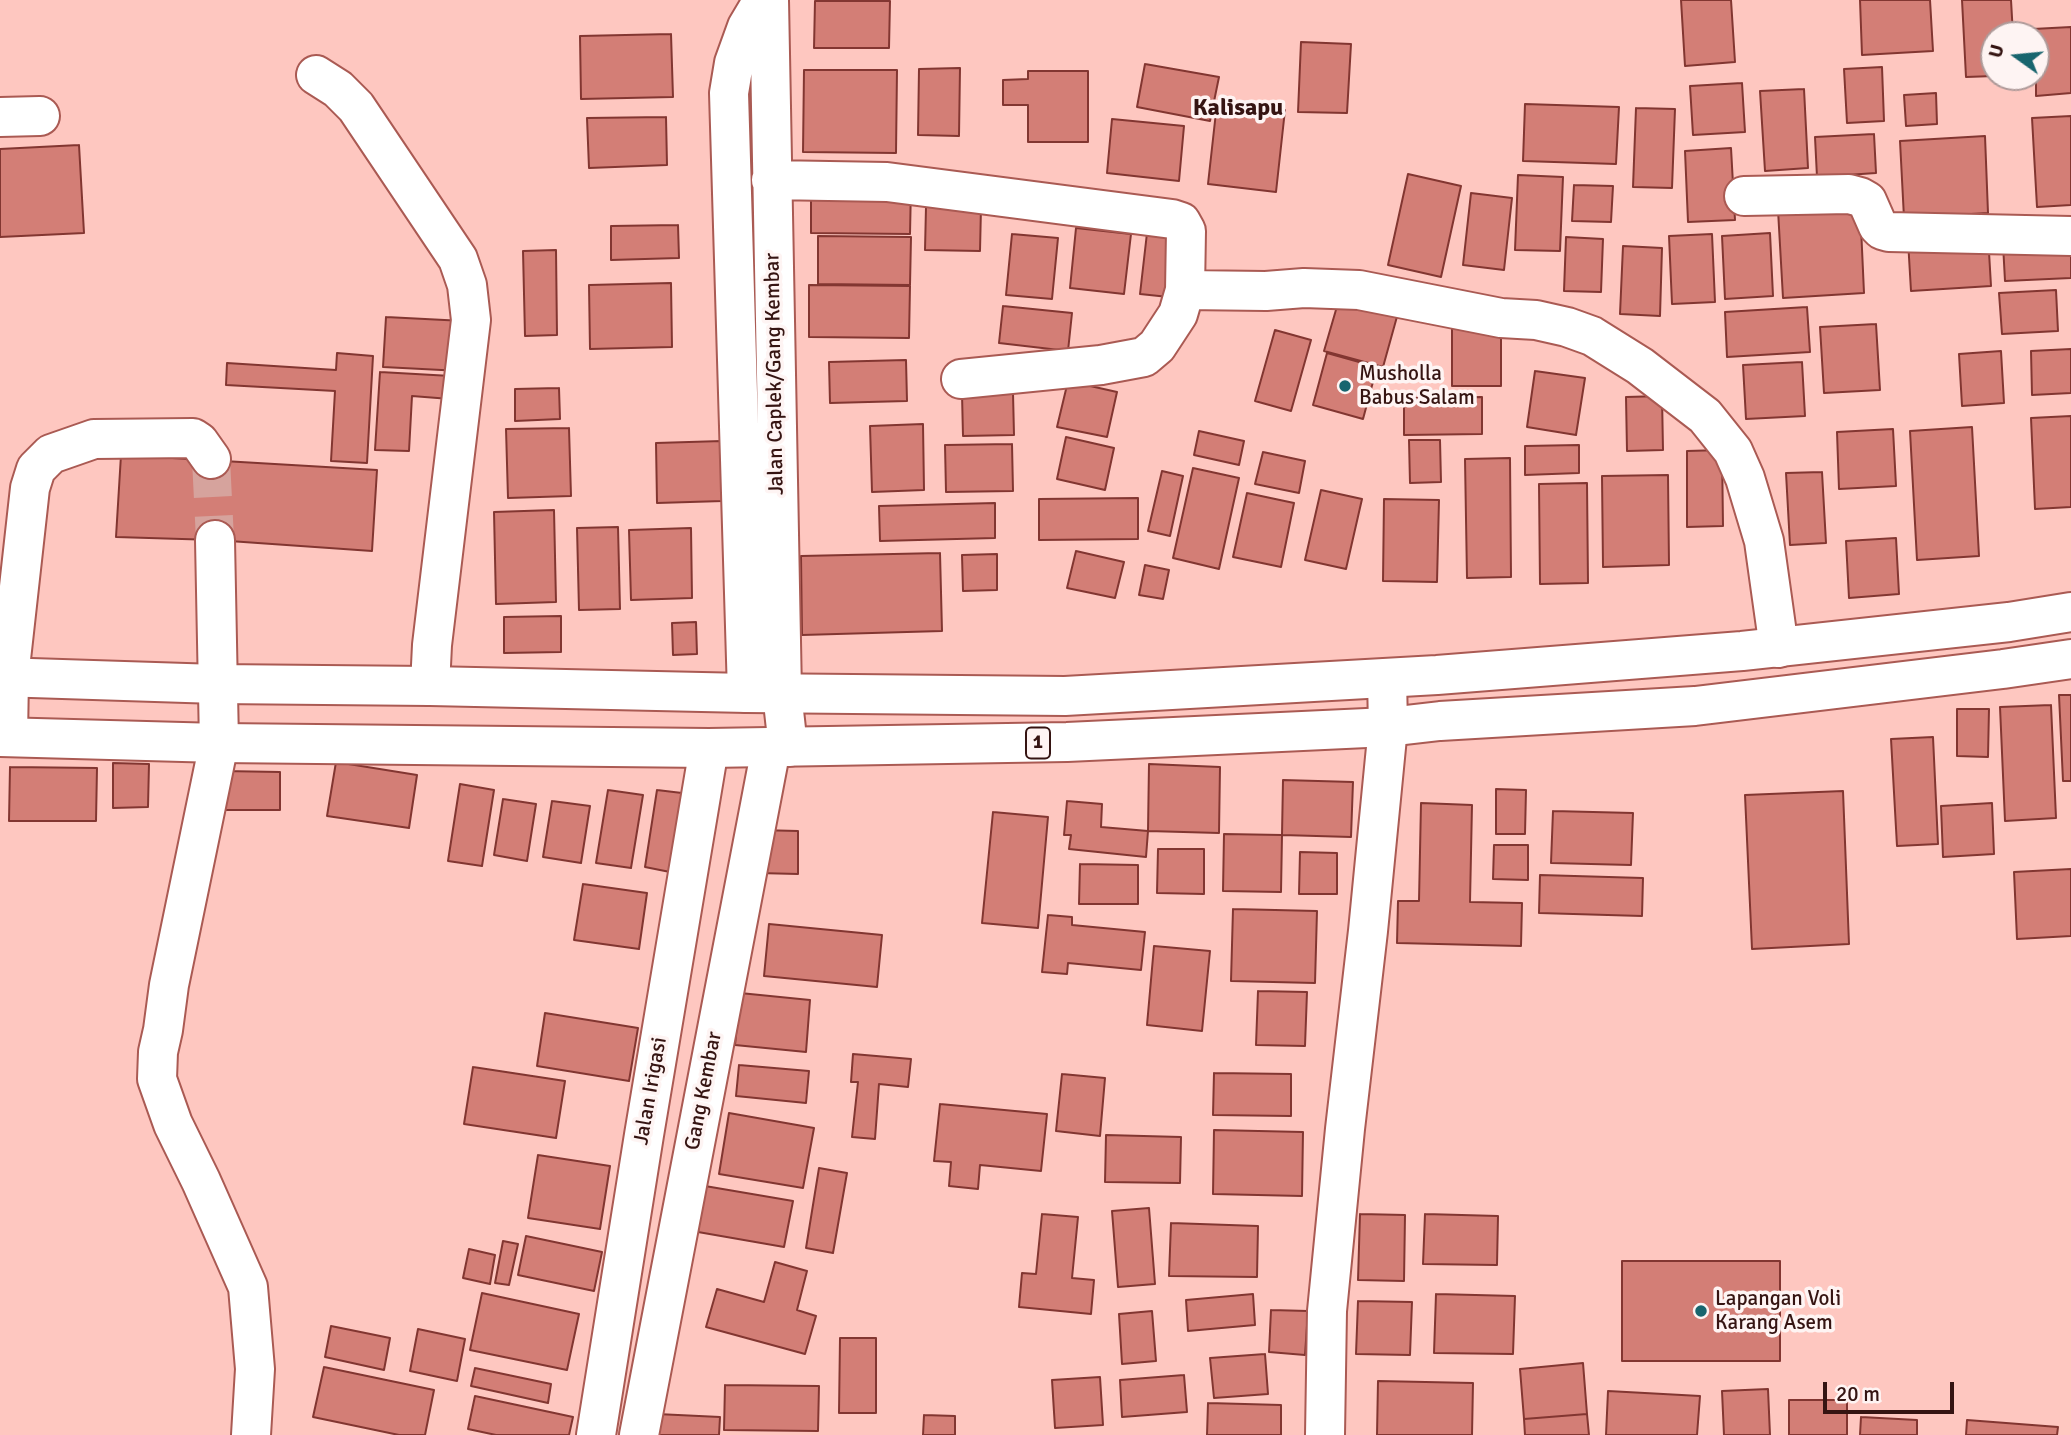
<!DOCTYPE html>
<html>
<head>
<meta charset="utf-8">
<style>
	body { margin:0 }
	#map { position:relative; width:2071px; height:1435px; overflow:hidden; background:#fec7c0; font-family:Signika,sans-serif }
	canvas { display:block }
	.north { position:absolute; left:1980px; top:21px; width:70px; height:70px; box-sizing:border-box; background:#fef4f3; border:2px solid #ae9a99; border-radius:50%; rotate:285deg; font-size:19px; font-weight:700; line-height:28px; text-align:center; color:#351412 }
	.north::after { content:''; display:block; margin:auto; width:24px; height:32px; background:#18656e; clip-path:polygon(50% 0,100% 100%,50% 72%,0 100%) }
	.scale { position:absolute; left:1823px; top:1382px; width:131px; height:32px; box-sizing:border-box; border:4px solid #351412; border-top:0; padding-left:9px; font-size:21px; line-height:24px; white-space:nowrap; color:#351412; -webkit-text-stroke:5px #fef4f3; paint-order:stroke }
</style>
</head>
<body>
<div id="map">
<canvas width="2071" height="1435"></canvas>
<div class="north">U</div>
<div class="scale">20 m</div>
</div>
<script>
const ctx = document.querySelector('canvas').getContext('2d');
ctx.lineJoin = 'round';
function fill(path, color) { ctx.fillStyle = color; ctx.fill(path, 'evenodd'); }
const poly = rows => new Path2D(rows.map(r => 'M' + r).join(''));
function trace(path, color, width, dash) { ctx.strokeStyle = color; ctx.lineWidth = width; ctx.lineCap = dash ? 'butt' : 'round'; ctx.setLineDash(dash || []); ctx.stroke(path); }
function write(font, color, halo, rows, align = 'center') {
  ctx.font = font + ' Signika,sans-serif'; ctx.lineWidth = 7; ctx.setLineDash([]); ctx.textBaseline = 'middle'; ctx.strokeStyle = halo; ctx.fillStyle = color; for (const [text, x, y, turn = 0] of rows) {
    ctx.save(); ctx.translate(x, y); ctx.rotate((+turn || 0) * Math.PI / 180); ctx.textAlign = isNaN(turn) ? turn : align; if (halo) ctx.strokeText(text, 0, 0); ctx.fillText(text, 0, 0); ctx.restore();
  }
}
const building = poly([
	[1681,0,1731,0,1735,62,1685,66,1681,0],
	[1860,0,1930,0,1933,51,1862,55,1860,0],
	[1962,0,2011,0,2013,35,1994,35,1994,76,1966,77,1962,0],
	[815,1,890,1,889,48,814,48,815,1],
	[2071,27,2071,93,2036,96,2036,35,2033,35,2033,29,2071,27],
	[671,34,673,97,581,99,580,36,671,34],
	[1301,42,1351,44,1347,113,1298,112,1301,42],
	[1145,64,1219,77,1210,121,1137,107,1145,64],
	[1882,67,1884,121,1847,123,1844,69,1882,67],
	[960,68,959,136,918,135,919,69,960,68],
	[804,70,897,70,896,153,803,152,804,70],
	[1028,71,1088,71,1088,142,1028,142,1028,105,1003,105,1003,80,1028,79,1028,71],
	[1742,83,1745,132,1693,135,1690,86,1742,83],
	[1804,89,1808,168,1765,171,1760,91,1804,89],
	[1936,93,1937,124,1906,126,1904,95,1936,93],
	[1217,103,1285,110,1276,192,1208,184,1217,103],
	[1525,104,1619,107,1616,164,1523,161,1525,104],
	[1636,108,1675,109,1672,188,1633,187,1636,108],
	[2071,116,2071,205,2037,207,2032,118,2071,116],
	[666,117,667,165,589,168,587,118,666,117],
	[1112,119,1184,126,1179,181,1107,173,1112,119],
	[1874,134,1876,173,1817,177,1815,137,1874,134],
	[1985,136,1988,213,1904,218,1900,141,1985,136],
	[79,145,84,233,0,237,0,149,79,145],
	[1731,148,1735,220,1688,222,1685,151,1731,148],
	[1408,174,1461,186,1441,277,1388,265,1408,174],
	[1518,175,1563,177,1560,251,1515,250,1518,175],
	[1574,185,1613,186,1611,222,1572,221,1574,185],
	[811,186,911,186,910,234,811,233,811,186],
	[1471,193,1512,198,1504,270,1463,265,1471,193],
	[1860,205,1864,293,1783,298,1778,210,1860,205],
	[926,207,981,207,980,251,925,250,926,207],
	[678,225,679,258,611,260,611,226,678,225],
	[1076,228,1131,234,1124,294,1070,288,1076,228],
	[1147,233,1184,237,1178,298,1140,294,1147,233],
	[1770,233,1773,296,1725,299,1722,236,1770,233],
	[1012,234,1058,238,1052,299,1006,295,1012,234],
	[1712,234,1715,302,1672,304,1669,236,1712,234],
	[1988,235,1991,286,1911,291,1908,240,1988,235],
	[818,236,911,237,910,285,818,284,818,236],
	[1566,237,1603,239,1601,292,1564,291,1566,237],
	[2071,240,2071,278,2005,281,2003,244,2071,240],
	[1623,246,1662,248,1660,316,1620,314,1623,246],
	[556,250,557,335,525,336,523,251,556,250],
	[671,283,672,347,590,349,589,285,671,283],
	[809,285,910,286,909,338,809,337,809,285],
	[2056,290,2058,331,2002,334,1999,293,2056,290],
	[1340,296,1398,313,1383,367,1324,351,1340,296],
	[1003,306,1072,313,1068,351,999,343,1003,306],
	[1807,307,1810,352,1727,357,1725,312,1807,307],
	[386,317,464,321,461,371,383,367,386,317],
	[1452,324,1501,324,1501,386,1452,386,1452,324],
	[1876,324,1880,390,1824,393,1820,327,1876,324],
	[1275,330,1311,340,1291,411,1255,401,1275,330],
	[2071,349,2071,393,2032,395,2031,351,2071,349],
	[2001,351,2004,403,1962,406,1959,354,2001,351],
	[337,353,373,356,367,463,331,461,335,391,226,385,227,363,336,370,337,353],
	[1327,353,1377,367,1363,419,1313,405,1327,353],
	[906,360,907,401,830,403,829,362,906,360],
	[1802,362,1805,416,1746,419,1743,365,1802,362],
	[1535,371,1585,378,1576,435,1527,427,1535,371],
	[380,372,451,376,450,399,412,396,409,451,375,450,380,372],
	[1068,381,1117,392,1107,437,1057,427,1068,381],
	[559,388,560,419,515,421,515,389,559,388],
	[1013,393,1014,435,963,436,962,394,1013,393],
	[1662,396,1663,450,1627,451,1626,397,1662,396],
	[1482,397,1482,434,1404,435,1404,398,1482,397],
	[2071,416,2071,507,2035,509,2031,418,2071,416],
	[923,424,924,490,872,492,870,426,923,424],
	[1972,427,1979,556,1917,560,1910,431,1972,427],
	[569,428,571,496,508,498,506,429,569,428],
	[1893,429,1896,486,1839,489,1837,432,1893,429],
	[1199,431,1244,441,1239,465,1194,455,1199,431],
	[1066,437,1114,448,1105,490,1057,479,1066,437],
	[1409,440,1440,440,1441,482,1410,483,1409,440],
	[722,441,723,501,657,503,656,443,722,441],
	[1012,444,1013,491,946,492,945,445,1012,444],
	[1579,445,1579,473,1525,475,1525,446,1579,445],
	[1722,450,1723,526,1687,527,1687,451,1722,450],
	[1263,452,1305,461,1299,493,1255,484,1263,452],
	[121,455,377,470,372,551,215,540,116,537,121,455],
	[1510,458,1511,577,1467,578,1465,459,1510,458],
	[1193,468,1239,478,1219,569,1173,558,1193,468],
	[1162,471,1183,476,1170,536,1148,531,1162,471],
	[1822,472,1826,543,1790,545,1786,473,1822,472],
	[1668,475,1669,565,1603,567,1602,476,1668,475],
	[1587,483,1588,583,1540,584,1539,484,1587,483],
	[1321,490,1362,499,1346,569,1305,560,1321,490],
	[1247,493,1294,503,1281,567,1233,557,1247,493],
	[1138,498,1138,539,1039,540,1039,499,1138,498],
	[1384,499,1439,500,1437,582,1383,581,1384,499],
	[995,503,995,538,880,541,879,506,995,503],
	[554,510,556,602,496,604,494,512,554,510],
	[618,527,620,609,579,610,577,528,618,527],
	[691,528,692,598,631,600,629,530,691,528],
	[1896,538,1899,594,1849,598,1846,541,1896,538],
	[1076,551,1124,562,1115,598,1067,588,1076,551],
	[940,553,942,631,802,635,801,556,940,553],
	[997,554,997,590,963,591,962,555,997,554],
	[1145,565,1169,570,1163,599,1139,595,1145,565],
	[561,616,561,652,504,653,504,617,561,616],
	[696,622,697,654,673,655,672,623,696,622],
	[2059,695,2071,695,2071,781,2063,781,2059,695],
	[2051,705,2056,818,2005,821,2000,707,2051,705],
	[1957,709,1989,709,1988,757,1957,756,1957,709],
	[1933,737,1938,844,1897,846,1891,739,1933,737],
	[336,762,417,775,409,828,327,816,336,762],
	[113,763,149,764,148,807,113,808,113,763],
	[1149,764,1220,767,1219,833,1148,831,1149,764],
	[10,767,97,768,96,821,9,821,10,767],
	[223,771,280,772,280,810,222,810,223,771],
	[1283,780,1353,782,1351,837,1282,835,1283,780],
	[460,784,494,790,482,866,448,861,460,784],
	[1496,789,1526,790,1525,834,1496,834,1496,789],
	[608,790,643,795,631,868,596,863,608,790],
	[657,790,682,793,670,872,645,867,657,790],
	[1843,791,1849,944,1752,949,1745,795,1843,791],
	[503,799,536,804,527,861,494,855,503,799],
	[552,801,590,806,581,863,543,857,552,801],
	[1067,801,1102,804,1101,827,1148,831,1146,857,1069,849,1071,835,1064,835,1067,801],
	[1421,803,1472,805,1470,902,1522,903,1521,946,1397,943,1398,901,1419,901,1421,803],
	[1992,803,1994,854,1943,857,1941,806,1992,803],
	[1553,811,1633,813,1631,865,1551,863,1553,811],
	[993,812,1048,817,1038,928,982,923,993,812],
	[758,830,798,831,798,874,758,873,758,830],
	[1224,834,1282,835,1281,892,1223,891,1224,834],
	[1494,845,1528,845,1528,880,1493,879,1494,845],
	[1158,849,1204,849,1204,894,1157,893,1158,849],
	[1300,852,1337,853,1337,894,1299,894,1300,852],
	[1080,864,1138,865,1138,904,1079,904,1080,864],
	[2071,869,2071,936,2017,939,2014,872,2071,869],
	[1540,875,1643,878,1642,916,1539,913,1540,875],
	[583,884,647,893,639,949,574,940,583,884],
	[1233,909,1317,911,1315,983,1231,981,1233,909],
	[1048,915,1072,917,1072,925,1145,932,1141,970,1068,963,1067,974,1042,972,1048,915],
	[769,924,882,935,877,987,764,976,769,924],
	[1154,946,1210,951,1202,1031,1147,1025,1154,946],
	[1258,991,1307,992,1305,1046,1256,1045,1258,991],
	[740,993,810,1000,806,1052,735,1045,740,993],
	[545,1013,638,1028,629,1081,537,1066,545,1013],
	[853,1054,911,1059,908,1087,879,1084,875,1139,852,1137,858,1082,851,1082,853,1054],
	[739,1065,809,1071,806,1103,736,1096,739,1065],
	[473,1067,565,1081,556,1138,464,1124,473,1067],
	[1214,1073,1291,1074,1291,1116,1213,1115,1214,1073],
	[1062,1074,1105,1078,1100,1136,1056,1131,1062,1074],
	[940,1104,1047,1114,1041,1171,980,1165,978,1189,949,1186,951,1162,934,1161,940,1104],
	[729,1113,814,1128,803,1188,719,1174,729,1113],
	[1214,1130,1303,1132,1302,1196,1213,1194,1214,1130],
	[1106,1135,1181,1137,1180,1183,1105,1182,1106,1135],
	[538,1155,610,1166,600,1229,528,1218,538,1155],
	[819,1168,847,1173,833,1253,806,1248,819,1168],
	[705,1186,793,1201,784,1247,698,1232,705,1186],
	[1149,1208,1155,1284,1118,1287,1112,1211,1149,1208],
	[1042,1214,1078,1217,1072,1278,1094,1280,1091,1314,1019,1307,1022,1273,1036,1274,1042,1214],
	[1360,1214,1405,1215,1404,1281,1358,1280,1360,1214],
	[1425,1214,1498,1216,1497,1265,1423,1264,1425,1214],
	[1171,1223,1258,1226,1257,1277,1169,1276,1171,1223],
	[526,1236,602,1252,594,1291,518,1275,526,1236],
	[503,1241,518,1244,509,1285,495,1283,503,1241],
	[469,1249,495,1255,490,1284,463,1278,469,1249],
	[1622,1261,1780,1261,1780,1361,1622,1361,1622,1261],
	[775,1262,807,1271,797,1310,816,1316,805,1354,706,1327,717,1289,764,1302,775,1262],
	[482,1293,579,1314,567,1370,470,1350,482,1293],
	[1253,1294,1255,1325,1188,1331,1186,1300,1253,1294],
	[1436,1294,1515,1296,1513,1354,1434,1353,1436,1294],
	[1358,1301,1412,1302,1410,1355,1356,1354,1358,1301],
	[1271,1310,1308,1311,1305,1355,1269,1352,1271,1310],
	[1152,1311,1156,1361,1122,1364,1119,1314,1152,1311],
	[331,1326,390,1338,384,1370,325,1357,331,1326],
	[418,1329,465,1339,457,1381,410,1371,418,1329],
	[840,1338,876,1338,876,1413,839,1413,840,1338],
	[1265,1354,1268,1394,1214,1398,1210,1358,1265,1354],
	[1583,1363,1587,1414,1524,1419,1520,1369,1583,1363],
	[324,1367,434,1390,425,1435,399,1435,313,1417,324,1367],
	[475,1368,551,1384,548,1403,471,1386,475,1368],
	[1184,1375,1187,1412,1122,1417,1120,1380,1184,1375],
	[1100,1377,1103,1425,1055,1428,1052,1380,1100,1377],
	[1378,1381,1473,1383,1472,1435,1377,1435,1378,1381],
	[725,1385,819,1386,818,1431,724,1430,725,1385],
	[1768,1389,1770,1435,1724,1435,1722,1391,1768,1389],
	[1608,1391,1700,1396,1697,1435,1606,1435,1608,1391],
	[475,1396,573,1417,569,1435,496,1435,468,1429,475,1396],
	[1789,1400,1847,1400,1847,1435,1789,1435,1789,1400],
	[1208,1403,1281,1405,1281,1435,1207,1435,1208,1403],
	[657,1414,720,1417,719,1435,656,1435,657,1414],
	[1587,1414,1589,1435,1525,1435,1524,1419,1587,1414],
	[924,1415,955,1416,955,1435,923,1435,924,1415],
	[1861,1417,1917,1420,1917,1435,1860,1435,1861,1417],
	[1967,1420,2058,1427,2057,1435,1966,1435,1967,1420]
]);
fill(building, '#d37e76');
trace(building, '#823631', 2);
trace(poly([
	[211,459,215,540]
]), '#d6a39d', 38, [38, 19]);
const minor = poly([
	[769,0,782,693,788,747],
	[316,75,338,89,356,107,458,259,467,285,471,320,432,645,430,686],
	[0,117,40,116],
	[771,180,887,182,1172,219,1181,222,1186,231,1185,290,1266,291,1304,288,1359,290,1501,318,1536,320,1567,327,1592,336,1640,366,1705,416,1733,451,1745,478,1764,541,1779,648],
	[1744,196,1849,194,1860,197,1867,201,1878,226,1882,230,1889,232,2071,236],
	[961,379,1101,365,1144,357,1157,346,1178,314,1185,290],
	[215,540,219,743,169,985,163,1030,158,1052,157,1079,173,1124,201,1181,248,1287,255,1369,251,1435],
	[747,693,729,93,734,63,747,27,763,0],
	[8,737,9,677,30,488,36,469,51,454,94,439,193,438,199,442,211,459],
	[596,1435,644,1135,709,748],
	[639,1435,771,748],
	[1325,1435,1327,1311,1345,1129,1368,931,1388,727,1387,678]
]);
const highway = poly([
	[0,677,217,684,430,686,747,693,1065,696,1437,675,1742,651,2009,622,2071,612],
	[0,737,219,743,709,748,1067,742,1388,727,1440,721,1695,706,2003,669,2071,659]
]);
trace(minor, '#aa5a53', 42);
trace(highway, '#aa5a53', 42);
trace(minor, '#fff', 38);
trace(highway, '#fff', 38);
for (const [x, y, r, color] of [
	[1345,386,7,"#18656e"],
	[1701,1311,7,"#18656e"]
]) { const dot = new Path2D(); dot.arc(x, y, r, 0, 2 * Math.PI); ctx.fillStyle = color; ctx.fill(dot); trace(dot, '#fef4f3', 2.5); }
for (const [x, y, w] of [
	[1038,743,24]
]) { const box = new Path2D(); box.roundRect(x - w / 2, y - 15.5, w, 31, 5); ctx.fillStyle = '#fef4f3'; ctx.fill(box); trace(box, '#351412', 2); }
write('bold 19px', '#351412', null, [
	["1",1038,743]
]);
write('21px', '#351412', '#fef4f3', [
	["Jalan Caplek/Gang Kembar",775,374,-91],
	["Jalan Irigasi",651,1091,-80],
	["Gang Kembar",704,1091,-79]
]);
write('21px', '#351412', '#fef4f3', [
	["Musholla",1359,374],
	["Babus Salam",1359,398],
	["Lapangan Voli",1715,1299],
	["Karang Asem",1715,1323]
], 'left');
write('bold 24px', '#351412', '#fef4f3', [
	["Kalisapu",1238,109]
]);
</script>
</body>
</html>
